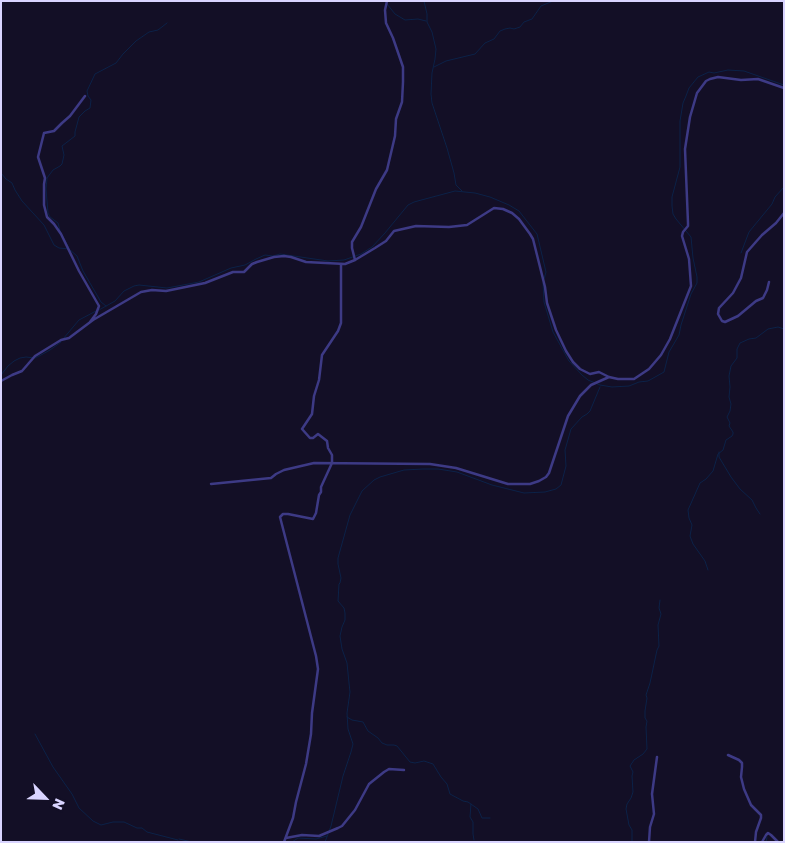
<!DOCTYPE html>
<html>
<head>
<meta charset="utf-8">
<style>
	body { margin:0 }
	#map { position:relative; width:785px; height:843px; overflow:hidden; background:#130f26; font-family:"Golos Text",sans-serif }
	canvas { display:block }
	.frame { position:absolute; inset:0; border:2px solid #d9d4ff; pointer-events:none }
	.north { position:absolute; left:20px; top:773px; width:50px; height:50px; -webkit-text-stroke:4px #130f26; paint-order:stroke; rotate:114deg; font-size:14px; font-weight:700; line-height:20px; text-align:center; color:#d9d4ff }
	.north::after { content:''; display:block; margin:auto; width:18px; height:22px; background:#d9d4ff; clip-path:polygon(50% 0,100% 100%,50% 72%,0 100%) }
</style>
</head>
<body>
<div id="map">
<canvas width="785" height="843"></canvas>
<div class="frame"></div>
<div class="north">N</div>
</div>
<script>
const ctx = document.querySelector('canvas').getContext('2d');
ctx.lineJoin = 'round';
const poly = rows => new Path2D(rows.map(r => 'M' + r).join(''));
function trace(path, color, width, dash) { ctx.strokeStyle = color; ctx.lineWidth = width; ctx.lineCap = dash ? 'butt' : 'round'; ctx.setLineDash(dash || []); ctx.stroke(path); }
trace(poly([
	[424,1,427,14,427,22,432,32,436,49,435,59,432,73,431,94,432,103,447,148,454,173,456,185,462,191],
	[387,4,395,14,405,20,418,19,426,21],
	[434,67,446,61,475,54,485,43,494,39,500,31,505,29,510,28,514,29,520,27,524,22,532,19,541,6,553,1],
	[1,173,6,179,12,183,15,190,22,201,44,225,54,245,59,248,69,249,77,256,83,271,101,302,106,306],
	[69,248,60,231,58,223,50,217,48,213,46,189,47,178,53,170,60,166,62,164,64,155,62,146,75,136,75,132,79,117,85,111,90,108,91,100,88,96,87,91,95,74,116,63,123,54,136,41,149,32,158,30,167,23],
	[741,253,749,232,772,204,775,197,784,187],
	[543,283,544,302,553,332,569,361,582,375,588,380,600,385,612,387,629,386,639,382,648,381,664,372,669,352,679,335,681,325,691,294,697,283,697,277,693,258,691,237,676,219,673,214,672,206,672,197,680,167,680,121,683,103,686,96,689,88,698,77,709,72,714,73,728,70,744,71,784,85],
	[99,310,115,301,124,291,134,286,139,285,167,288,199,282,231,268,245,265,256,259,265,255,273,256,280,254,328,261,344,260,361,254,372,247,385,233,408,205,414,202,455,191,475,193,490,197,509,205,519,211,537,234,546,272,544,279],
	[63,339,79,320,96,311],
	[1,375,8,366,14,361,20,358,26,357,35,358,41,355,50,350,61,342],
	[719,452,719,457,731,477,740,489,752,500,756,508,760,514],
	[708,570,705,561,693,544,690,536,692,525,689,518,688,510,700,483,706,479,713,471,718,454,723,450,726,440,732,436,733,434,733,432,729,426,730,423,727,417,730,411,731,404,729,397,730,387,729,376,731,366,737,358,737,349,740,343,749,339,756,338,768,329,778,327,784,329],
	[347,717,352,720,363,722,368,731,378,738,382,743,387,745,394,745,397,746,410,762,415,763,424,761,433,764,441,777,447,784,450,794,463,801,468,802,478,809,482,818,490,818],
	[35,734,53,767,72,794,79,808,93,821,101,825,113,822,124,822,137,828,142,828,147,832,178,840],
	[471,804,470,817,473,822,473,834,474,840],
	[179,839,192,842],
	[292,842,298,838,316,839,327,836],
	[325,842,331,826,343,776,351,752,353,744,348,729,347,713,350,692,349,683,347,663,342,649,340,636,342,627,345,620,345,613,344,608,338,601,339,584,340,583,341,578,338,564,338,558,350,515,362,491,374,480,380,477,404,470,423,469,438,469,457,472,492,485,524,493,545,492,556,489,561,485,566,466,565,450,571,429,582,417,587,414,590,411,600,387],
	[632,842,632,830,629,825,626,809,627,804,631,798,633,792,632,776,633,772,630,766,634,760,643,754,647,749,646,727,647,721,645,718,645,711,647,698,646,695,650,683,657,650,659,646,658,625,661,614,659,608,660,600],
	[766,842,767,837]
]), '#0c2248', 1);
trace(poly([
	[85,96,70,116,62,123,54,131,44,133,38,157,45,178,44,184,44,205,47,217,54,224,61,234,79,271,99,306,96,314,90,322],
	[355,260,352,248,352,242,361,227,376,189,387,170,395,136,396,119,402,102,403,82,403,67,393,38,386,23,385,10,387,1],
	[769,282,767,290,763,298,756,301,738,316,725,322,722,321,718,314,719,308,733,293,741,278,747,252,762,235,776,223,784,213],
	[1,381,12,375,22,371,35,356,61,340,69,338,93,320,141,292,152,290,166,291,205,283,233,272,244,272,252,264,257,262,274,257,284,256,291,257,306,262,345,264,355,260,375,248,386,241,394,231,416,226,449,227,467,225,494,208,503,209,512,213,519,219,530,234,533,239,545,287,547,303,556,330,566,351,573,362,580,369,590,374,599,372,609,377,618,379,634,379,649,369,661,355,670,339,691,286,689,259,682,236,683,232,688,226,688,223,685,149,690,117,697,93,706,81,710,79,718,77,741,80,758,79,784,88],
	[211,484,271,478,276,474,284,470,314,463,430,464,456,468,508,484,530,484,539,481,546,477,549,473,568,416,580,396,591,385,609,377],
	[728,755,739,760,742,763,742,767,741,777,744,789,751,805,761,815,761,818,756,832,755,842],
	[286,838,302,835,319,836,338,828,342,826,355,810,369,784,384,772,389,769,404,770],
	[284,842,293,818,296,802,306,764,311,734,312,713,318,669,316,656,288,548,280,517,283,514,288,514,313,519,316,513,319,495,321,492,321,487,332,463,332,455,328,448,327,441,318,434,313,438,310,438,302,429,312,414,314,396,319,380,322,355,338,331,341,323,341,264],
	[649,842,650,827,654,814,652,794,657,757],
	[762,842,766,835,768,833,771,835,778,842]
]), '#3d3a85', 2.5);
</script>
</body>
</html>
